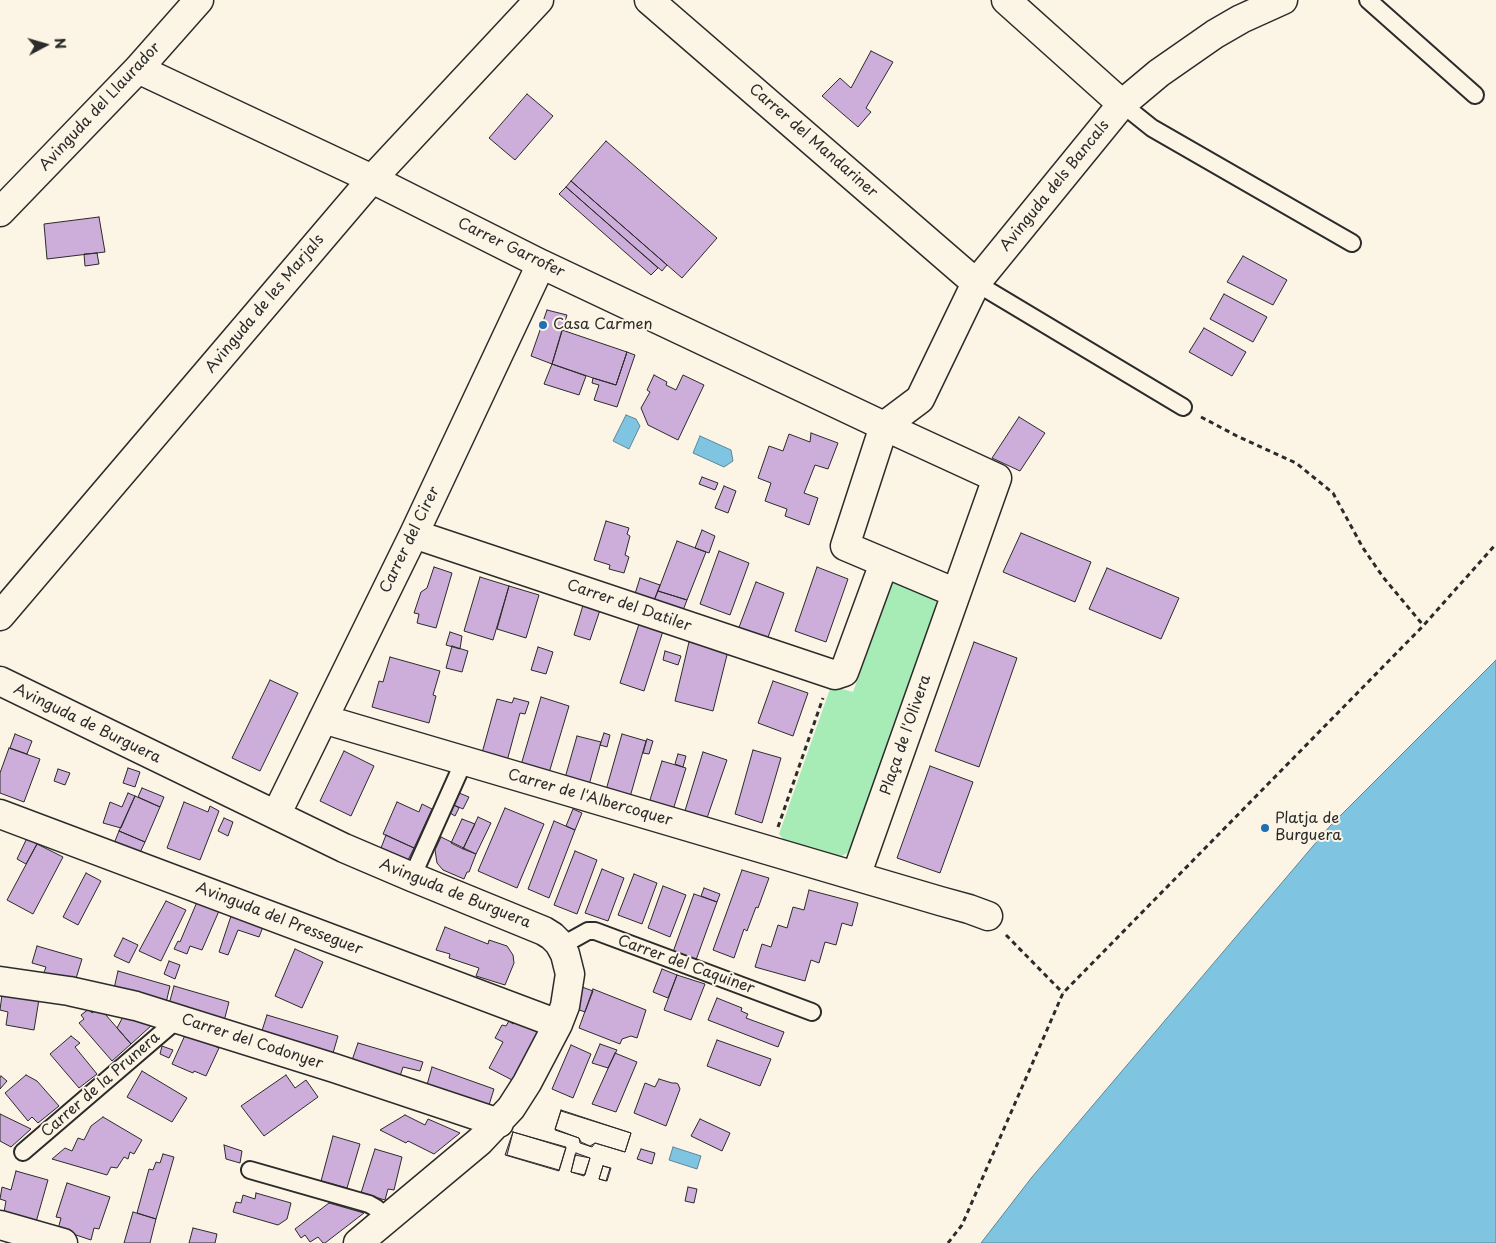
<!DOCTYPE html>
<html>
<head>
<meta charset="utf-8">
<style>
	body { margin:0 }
	#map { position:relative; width:1496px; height:1243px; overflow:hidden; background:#fcf5e5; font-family:"Playpen Sans",sans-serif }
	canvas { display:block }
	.north { position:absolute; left:20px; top:20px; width:50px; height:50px; -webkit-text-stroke:4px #fcf5e5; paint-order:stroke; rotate:84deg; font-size:14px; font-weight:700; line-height:20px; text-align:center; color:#2b2b2b }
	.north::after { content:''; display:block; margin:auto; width:18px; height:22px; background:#2b2b2b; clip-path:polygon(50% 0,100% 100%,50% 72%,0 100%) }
</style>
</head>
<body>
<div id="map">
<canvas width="1496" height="1243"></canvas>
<div class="north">N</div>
</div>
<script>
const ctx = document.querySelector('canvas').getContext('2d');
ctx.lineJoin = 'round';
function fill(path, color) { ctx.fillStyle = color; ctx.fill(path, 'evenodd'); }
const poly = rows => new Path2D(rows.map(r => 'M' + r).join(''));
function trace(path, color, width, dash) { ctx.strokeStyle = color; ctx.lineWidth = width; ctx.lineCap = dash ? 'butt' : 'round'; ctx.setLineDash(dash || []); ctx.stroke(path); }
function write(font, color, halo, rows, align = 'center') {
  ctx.font = font + ' "Playpen Sans",sans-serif'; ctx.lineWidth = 4; ctx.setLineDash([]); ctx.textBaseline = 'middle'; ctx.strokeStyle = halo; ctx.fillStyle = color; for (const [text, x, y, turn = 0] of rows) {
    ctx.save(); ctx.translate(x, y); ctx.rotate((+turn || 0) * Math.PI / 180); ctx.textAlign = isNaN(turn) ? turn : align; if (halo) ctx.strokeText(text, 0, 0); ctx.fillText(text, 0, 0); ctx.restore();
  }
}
fill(poly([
	[893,582,934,598,938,605,849,852,840,857,785,841,779,834,831,686,853,692]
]), '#a7ecb7');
const water = poly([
	[626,415,636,419,640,426,629,449,613,441,626,415],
	[700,436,731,450,733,461,724,467,693,453,700,436],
	[1496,660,1496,1243,981,1243,1032,1177,1330,826,1496,660],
	[673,1147,701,1156,697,1169,669,1160,673,1147]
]);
fill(water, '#7fc4e0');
trace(water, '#5d8798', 1);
const building = poly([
	[871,51,893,62,866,108,871,112,858,127,822,96,840,78,851,88,871,51],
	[527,94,553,116,515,160,489,138,527,94],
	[606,141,717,238,682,278,571,181,606,141],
	[571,181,667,265,662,271,566,187,571,181],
	[566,187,658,268,651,275,559,194,566,187],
	[99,217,105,252,47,259,44,224,99,217],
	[97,253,99,264,85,266,84,254,97,253],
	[1243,256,1287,280,1273,305,1227,282,1243,256],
	[1224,294,1267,317,1253,342,1210,319,1224,294],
	[547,310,567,315,552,364,531,356,547,310],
	[1204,328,1246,352,1232,376,1189,352,1204,328],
	[562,330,627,352,616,385,593,378,552,364,562,330],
	[627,352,635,355,617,407,594,400,599,385,592,383,593,378,616,385,627,352],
	[552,364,586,376,579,395,544,384,552,364],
	[654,375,667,382,666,385,676,390,683,375,704,385,678,440,648,425,641,408,650,392,647,390,654,375],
	[1019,417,1045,433,1020,471,992,458,1019,417],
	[811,433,838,443,828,469,815,465,804,493,818,498,809,525,785,516,787,509,765,501,771,483,758,478,769,446,783,451,789,434,810,442,811,433],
	[702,477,718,483,715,490,699,484,702,477],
	[724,486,736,491,728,513,715,508,724,486],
	[606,521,629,528,627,534,630,536,625,555,629,557,624,573,609,569,610,565,594,560,606,521],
	[702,530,715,536,709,553,695,548,702,530],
	[1021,533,1091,562,1075,602,1003,572,1021,533],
	[677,541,706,552,687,600,658,591,677,541],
	[719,551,749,563,730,615,700,604,719,551],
	[434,567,452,573,436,628,417,623,419,614,414,613,421,592,427,588,434,567],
	[817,567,848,579,826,642,795,631,817,567],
	[1107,568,1179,598,1161,639,1089,609,1107,568],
	[480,577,509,586,493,640,464,631,480,577],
	[640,578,660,585,653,603,634,597,640,578],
	[756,582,784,593,767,640,738,630,756,582],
	[509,586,539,595,526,638,497,629,509,586],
	[658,591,687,600,682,613,653,603,658,591],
	[584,602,601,607,590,640,574,635,584,602],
	[639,624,663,631,644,691,620,683,639,624],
	[450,632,462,636,460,649,446,645,450,632],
	[689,642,728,651,713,711,675,701,689,642],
	[974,642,1017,658,979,767,935,751,974,642],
	[452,646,468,651,462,672,446,668,452,646],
	[538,647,553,652,546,674,531,670,538,647],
	[665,651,681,656,678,665,663,660,665,651],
	[390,657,440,671,433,695,436,696,429,723,372,707,379,681,383,682,390,657],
	[270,680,298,693,260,771,232,758,270,680],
	[773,681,808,693,793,736,758,723,773,681],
	[541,697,569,706,549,773,521,765,541,697],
	[514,698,529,702,525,714,520,713,507,761,482,753,497,699,512,703,514,698],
	[604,733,610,735,607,747,600,745,604,733],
	[15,734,32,741,27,754,10,748,15,734],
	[622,734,646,741,630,797,606,790,622,734],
	[577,736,601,742,589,785,565,778,577,736],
	[647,739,653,741,649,754,643,753,647,739],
	[9,748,40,759,24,802,0,793,0,773,9,748],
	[753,750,781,758,762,823,735,814,753,750],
	[344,751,374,766,351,816,320,801,344,751],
	[703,752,727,760,706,821,684,814,703,752],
	[678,754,686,756,683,767,675,764,678,754],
	[662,761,686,768,673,810,649,803,662,761],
	[930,766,973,782,940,873,897,858,930,766],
	[128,768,140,772,135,787,123,783,128,768],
	[58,769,70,773,65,785,54,781,58,769],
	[142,788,164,797,160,807,138,797,142,788],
	[128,793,135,796,121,828,103,823,110,802,122,807,128,793],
	[459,793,469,797,463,809,454,805,459,793],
	[135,796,160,807,145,842,119,831,135,796],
	[184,802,208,812,210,806,219,811,200,860,167,848,184,802],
	[397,802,419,812,422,804,432,809,414,848,383,834,397,802],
	[454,805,459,808,455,816,450,813,454,805],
	[505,808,544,824,517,888,478,871,505,808],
	[573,809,582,813,575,830,566,826,573,809],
	[478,817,491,823,476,854,463,849,478,817],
	[224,818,233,822,228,836,218,831,224,818],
	[462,819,475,824,463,849,451,843,462,819],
	[554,821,575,830,549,898,528,889,554,821],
	[119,831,145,842,138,857,113,846,119,831],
	[386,835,414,848,408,860,381,848,386,835],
	[441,837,476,854,469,872,467,872,464,879,443,870,437,863,435,850,441,837],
	[27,838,37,844,26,864,17,859,27,838],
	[37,844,63,857,33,914,7,900,37,844],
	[575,851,597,860,577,914,554,905,575,851],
	[602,869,624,878,608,921,585,913,602,869],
	[742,870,769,878,758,908,756,907,747,931,744,929,734,958,713,950,742,870],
	[86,873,101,881,78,925,63,917,86,873],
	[634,874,657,883,642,924,618,915,634,874],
	[663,886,686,895,670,937,648,928,663,886],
	[704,888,720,894,717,902,701,896,704,888],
	[809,890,858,903,852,926,842,923,836,945,825,942,819,963,811,960,805,981,755,967,762,944,771,947,778,925,787,928,793,907,804,910,809,890],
	[694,894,717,902,696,960,673,952,694,894],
	[166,901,186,910,161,961,139,951,166,901],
	[197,902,219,911,202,950,190,946,187,954,174,949,178,941,180,942,197,902],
	[233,910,265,922,259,937,238,930,228,955,219,952,233,910],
	[445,927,488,944,489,940,507,946,513,955,514,963,505,985,476,976,479,968,449,958,450,954,436,950,445,927],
	[123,938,138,945,129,963,114,956,123,938],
	[37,946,82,959,74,985,42,978,46,967,32,963,37,946],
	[295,949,323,962,302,1008,275,996,295,949],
	[169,961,180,965,175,979,164,974,169,961],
	[662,969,677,975,668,998,653,992,662,969],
	[118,971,170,986,165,1007,113,993,118,971],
	[677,975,705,984,691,1020,664,1010,677,975],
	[174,986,229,1002,223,1025,168,1008,174,986],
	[3,987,40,993,34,1030,6,1025,8,1012,0,1010,3,987],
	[582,987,593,991,585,1012,574,1008,582,987],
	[593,989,646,1010,637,1038,631,1036,622,1039,620,1044,579,1028,593,989],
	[717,998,742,1008,741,1011,748,1014,746,1018,784,1032,778,1047,708,1020,717,998],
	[99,1007,131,1044,112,1061,79,1023,84,1019,81,1015,89,1009,92,1013,99,1007],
	[124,1015,152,1025,131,1044,117,1028,124,1015],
	[267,1015,338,1036,331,1060,260,1037,267,1015],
	[518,1016,542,1029,514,1081,489,1068,503,1042,495,1038,502,1025,506,1026,509,1021,513,1024,518,1016],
	[186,1033,219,1048,206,1076,194,1071,193,1073,172,1064,186,1033],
	[71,1036,80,1043,75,1047,97,1074,79,1088,50,1054,71,1036],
	[717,1040,771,1059,760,1086,707,1066,717,1040],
	[358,1043,423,1062,420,1071,403,1067,398,1082,350,1066,358,1043],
	[600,1044,617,1050,608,1068,592,1063,600,1044],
	[571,1045,591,1054,573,1098,552,1089,571,1045],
	[162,1046,173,1050,169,1058,160,1054,162,1046],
	[615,1053,637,1062,616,1112,592,1104,615,1053],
	[432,1067,494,1089,489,1105,427,1085,432,1067],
	[142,1071,187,1098,172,1122,127,1097,142,1071],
	[26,1075,37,1081,59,1106,38,1123,32,1117,28,1121,5,1093,26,1075],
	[286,1075,295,1088,306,1080,318,1097,264,1136,241,1106,286,1075],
	[1,1076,7,1081,0,1089,0,1078,1,1076],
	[659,1079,672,1083,676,1083,678,1084,680,1089,666,1126,634,1113,645,1083,655,1087,659,1079],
	[561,1110,631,1133,625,1152,595,1143,590,1146,581,1142,579,1138,555,1129,561,1110],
	[561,1111,631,1133,625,1152,595,1143,592,1147,580,1143,579,1138,555,1130,561,1111],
	[0,1114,31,1129,11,1147,0,1141,0,1114],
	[405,1115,425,1125,428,1119,460,1133,434,1154,408,1141,406,1143,380,1130,405,1115],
	[103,1117,142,1140,134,1154,130,1152,128,1159,124,1157,117,1168,111,1167,107,1175,52,1159,65,1148,72,1151,78,1138,84,1140,91,1126,103,1117],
	[700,1119,730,1133,722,1151,691,1136,700,1119],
	[513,1132,566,1147,559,1170,507,1155,513,1132],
	[513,1132,566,1148,559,1171,505,1155,513,1132],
	[333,1136,360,1144,347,1188,321,1181,333,1136],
	[224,1145,242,1151,240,1163,226,1159,224,1145],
	[375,1149,402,1157,394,1190,388,1189,385,1200,361,1193,375,1149],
	[641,1149,655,1153,652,1164,637,1159,641,1149],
	[576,1153,590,1158,585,1175,571,1172,576,1153],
	[163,1154,174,1157,156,1219,137,1213,149,1169,153,1170,156,1162,160,1163,163,1154],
	[575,1155,590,1158,584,1176,571,1172,575,1155],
	[603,1166,611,1168,607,1181,599,1179,603,1166],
	[603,1166,610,1168,606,1181,599,1179,603,1166],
	[16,1171,48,1180,36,1222,4,1212,6,1201,0,1199,2,1187,11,1190,16,1171],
	[67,1183,110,1197,99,1229,94,1228,91,1240,58,1229,61,1218,56,1217,67,1183],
	[688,1187,697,1189,694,1203,685,1201,688,1187],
	[256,1193,291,1203,287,1219,278,1225,233,1212,236,1202,241,1203,243,1195,255,1199,256,1193],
	[329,1203,364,1213,325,1243,323,1243,318,1237,310,1242,305,1235,301,1238,295,1229,329,1203],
	[133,1212,156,1219,150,1243,124,1243,133,1212],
	[193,1228,217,1234,215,1243,189,1243,193,1228]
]);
fill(building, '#cdaeda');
trace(building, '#2b2b2b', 1);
const lane = poly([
	[1368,0,1475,95],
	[1122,104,1152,128,1352,243],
	[976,283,1183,407],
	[412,877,464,761],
	[561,946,588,931,595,931,812,1012],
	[23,1152,178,1019],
	[250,1170,369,1204,376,1208,388,1219]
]);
const street = poly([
	[649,0,976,283],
	[1006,0,1122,104],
	[138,69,372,179,541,264,884,426,997,478,856,876],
	[0,212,138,69,199,0],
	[884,426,920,399,976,283,1122,104,1159,73,1215,34,1241,19,1283,0],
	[884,426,845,546,956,593],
	[414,534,835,675,844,672,847,664,884,563],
	[0,616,372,179,539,0],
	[0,681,344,848,412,877,544,931,552,936,559,943,565,954,570,974,565,1006,558,1024,527,1083,511,1108,480,1141,358,1243],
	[323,719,940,901,969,909,988,916],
	[0,814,558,1024],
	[276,815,414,534,541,264],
	[0,981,69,991,136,1006,334,1068,499,1123],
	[0,1225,63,1243]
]);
trace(lane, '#2b2b2b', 20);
trace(street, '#2b2b2b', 31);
trace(poly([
	[1201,417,1237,436,1296,463,1333,493,1363,548,1383,577,1423,625],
	[778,827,823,698],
	[1006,935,1063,993],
	[948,1243,962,1225,1063,993,1423,626,1496,544]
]), '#2b2b2b', 3, [5, 4]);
trace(lane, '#fcf5e5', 16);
trace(street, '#fcf5e5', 28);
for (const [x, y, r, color] of [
	[543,325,5,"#1f6fb2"],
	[1265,828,5,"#1f6fb2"]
]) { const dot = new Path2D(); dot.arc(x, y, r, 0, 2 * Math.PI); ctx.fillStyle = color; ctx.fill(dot); trace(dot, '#fcf5e5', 2); }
write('15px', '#2b2b2b', '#fcf5e5', [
	["Avinguda del Llaurador",100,107,-47],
	["Carrer del Mandariner",813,141,41],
	["Avinguda dels Bancals",1055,186,-51],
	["Carrer Garrofer",511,248,26],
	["Avinguda de les Marjals",265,304,-50],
	["Carrer del Cirer",410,540,-64],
	["Carrer del Datiler",629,606,19],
	["Avinguda de Burguera",87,724,26],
	["Plaça de l'Olivera",906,735,-71],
	["Carrer de l'Albercoquer",590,798,16],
	["Avinguda de Burguera",455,894,22],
	["Avinguda del Presseguer",279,919,21],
	["Carrer del Caquiner",686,965,20],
	["Carrer del Codonyer",252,1042,18],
	["Carrer de la Prunera",101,1085,-41]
]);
write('15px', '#2b2b2b', '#fcf5e5', [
	["Casa Carmen",553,325],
	["Platja de",1275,819],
	["Burguera",1275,836]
], 'left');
</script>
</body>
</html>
